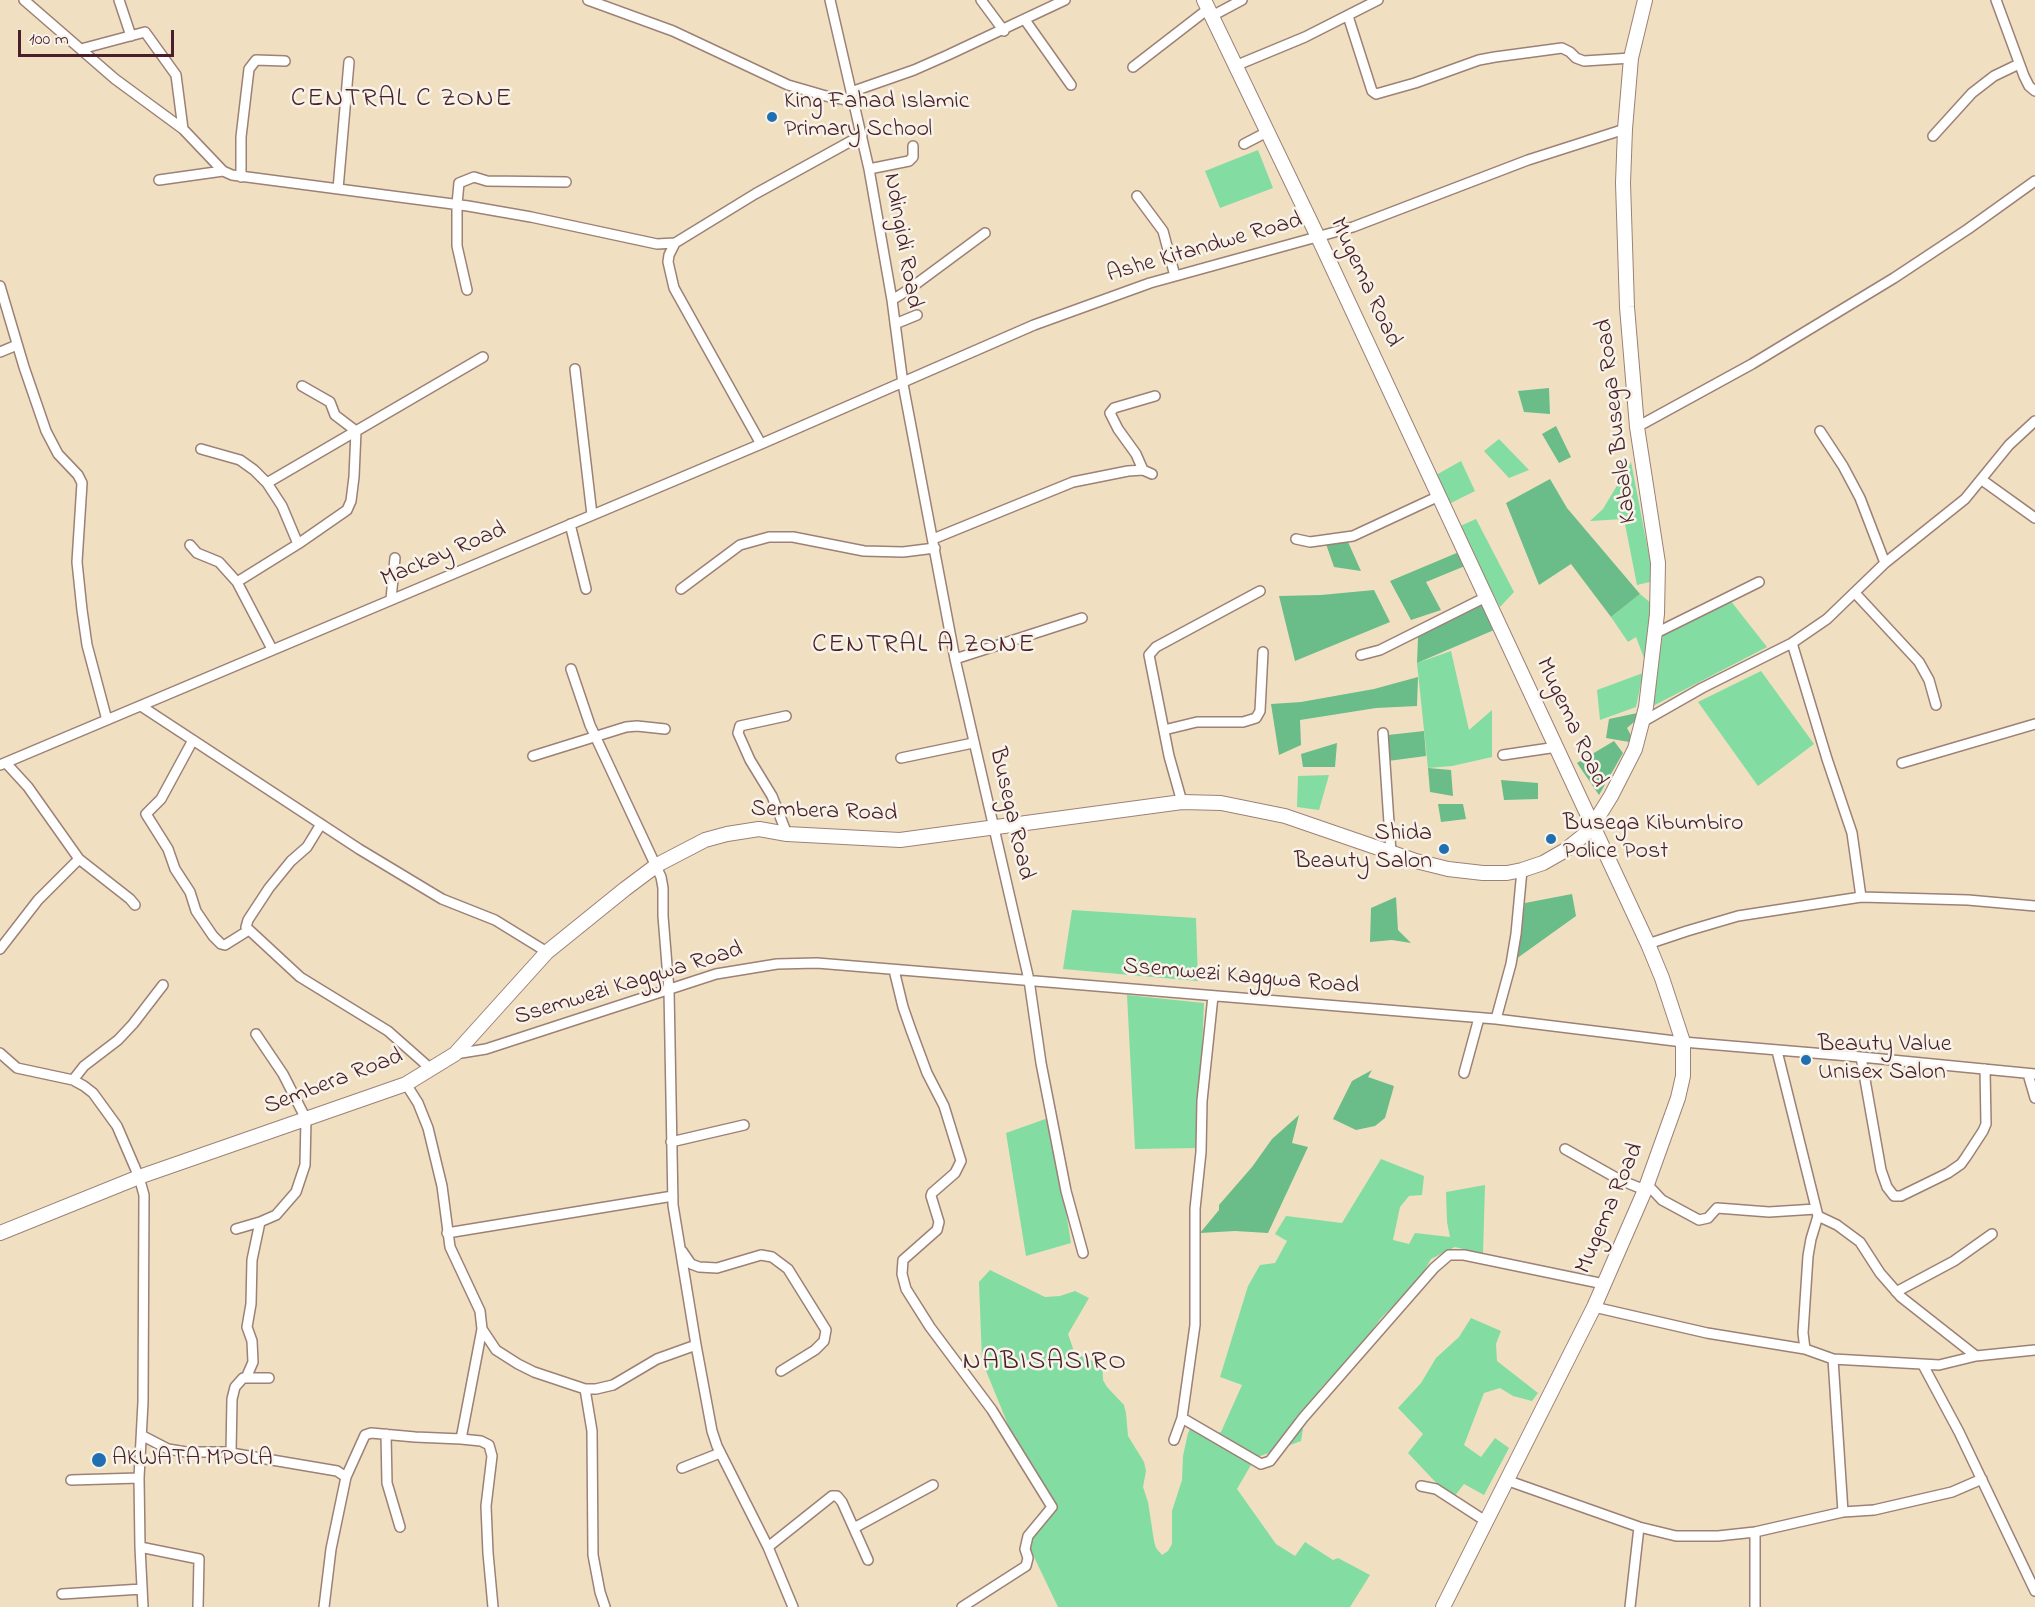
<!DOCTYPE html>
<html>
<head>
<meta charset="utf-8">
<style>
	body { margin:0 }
	#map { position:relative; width:2035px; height:1607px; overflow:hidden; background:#f0e0c1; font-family:"Indie Flower",sans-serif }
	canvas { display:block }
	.scale { position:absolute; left:18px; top:30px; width:156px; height:27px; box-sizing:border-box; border:3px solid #4a1f2b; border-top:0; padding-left:8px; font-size:18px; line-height:21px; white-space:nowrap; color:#4a1f2b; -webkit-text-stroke:4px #f7f3e8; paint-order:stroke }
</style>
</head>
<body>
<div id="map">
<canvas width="2035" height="1607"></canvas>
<div class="scale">100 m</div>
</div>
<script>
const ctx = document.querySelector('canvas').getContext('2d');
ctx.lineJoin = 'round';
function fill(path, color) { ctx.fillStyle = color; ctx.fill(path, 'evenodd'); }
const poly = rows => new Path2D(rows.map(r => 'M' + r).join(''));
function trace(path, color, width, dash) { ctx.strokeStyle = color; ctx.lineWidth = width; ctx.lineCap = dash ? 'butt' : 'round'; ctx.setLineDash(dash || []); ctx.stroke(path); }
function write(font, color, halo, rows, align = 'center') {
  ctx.font = font + ' "Indie Flower",sans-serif'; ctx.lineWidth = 5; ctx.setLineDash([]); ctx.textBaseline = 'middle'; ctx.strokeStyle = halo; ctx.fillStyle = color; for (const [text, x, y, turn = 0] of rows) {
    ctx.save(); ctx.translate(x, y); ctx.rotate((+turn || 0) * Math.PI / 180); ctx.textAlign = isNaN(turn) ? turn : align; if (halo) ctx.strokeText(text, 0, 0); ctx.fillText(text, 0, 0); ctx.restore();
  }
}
fill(poly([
	[1258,150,1273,188,1220,208,1205,171],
	[1499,439,1529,470,1509,478,1484,451],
	[1461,461,1475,491,1449,504,1436,475],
	[1631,462,1654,581,1637,585,1624,519,1590,521,1603,509],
	[1476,519,1514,592,1500,607,1458,527],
	[1640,594,1652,604,1646,663,1636,637,1628,642,1611,617],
	[1730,600,1767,647,1651,707,1663,633],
	[1451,651,1469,730,1492,710,1492,757,1452,766,1428,768,1417,663],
	[1761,671,1814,744,1758,786,1698,702],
	[1643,673,1636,707,1600,720,1597,690],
	[1329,775,1319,810,1297,807,1298,776],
	[1072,910,1196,918,1198,981,1063,969],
	[1127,995,1204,1003,1198,1148,1135,1149],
	[1051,1117,1071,1243,1026,1256,1006,1133],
	[1381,1159,1424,1176,1422,1195,1409,1196,1400,1207,1393,1240,1409,1244,1415,1233,1450,1237,1447,1222,1446,1192,1485,1185,1483,1254,1455,1247,1431,1259,1418,1282,1381,1318,1358,1350,1320,1389,1319,1400,1295,1418,1303,1429,1301,1441,1255,1458,1237,1489,1276,1544,1295,1556,1305,1542,1333,1560,1338,1558,1370,1575,1350,1607,1058,1607,1023,1534,1050,1510,1020,1454,982,1361,979,1282,990,1270,1045,1297,1060,1296,1075,1291,1089,1298,1068,1334,1074,1351,1087,1360,1102,1361,1103,1380,1107,1387,1124,1405,1126,1413,1128,1436,1144,1462,1146,1471,1143,1487,1148,1502,1154,1541,1156,1548,1162,1555,1168,1551,1172,1544,1172,1511,1182,1480,1183,1456,1188,1433,1191,1427,1208,1435,1221,1432,1242,1385,1220,1377,1248,1286,1260,1265,1275,1263,1287,1241,1275,1234,1286,1216,1342,1223],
	[1471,1318,1501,1331,1496,1344,1497,1361,1538,1393,1532,1401,1513,1396,1500,1388,1484,1393,1464,1445,1481,1457,1495,1438,1509,1448,1484,1495,1464,1484,1454,1497,1443,1490,1408,1453,1423,1434,1398,1408,1421,1383,1436,1358,1459,1337]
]), '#83dca2');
fill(poly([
	[1549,388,1550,414,1524,412,1518,391],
	[1556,426,1571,457,1559,463,1542,434],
	[1550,479,1567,508,1640,594,1611,617,1571,564,1539,585,1506,503],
	[1348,542,1361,571,1334,567,1326,544],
	[1459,552,1465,566,1426,582,1441,610,1411,620,1390,581],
	[1374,590,1390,622,1295,661,1279,596,1321,595],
	[1488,602,1494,630,1417,663,1418,637],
	[1418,677,1417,706,1376,708,1300,720,1301,745,1279,755,1271,704,1301,702,1374,689],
	[1642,712,1640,717,1627,728,1635,743,1606,738,1609,719],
	[1424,731,1426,756,1388,761,1388,735],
	[1614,741,1623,753,1599,795,1577,763],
	[1337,743,1335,767,1303,767,1301,754],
	[1428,768,1451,770,1453,796,1430,792],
	[1501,780,1538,783,1538,799,1504,800],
	[1438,804,1463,804,1466,819,1441,822],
	[1572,894,1576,916,1516,959,1525,903],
	[1396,897,1398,930,1411,943,1392,940,1370,942,1371,908],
	[1372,1070,1368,1077,1394,1086,1385,1118,1375,1126,1356,1130,1333,1119,1352,1081],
	[1299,1115,1292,1143,1308,1147,1268,1233,1235,1231,1200,1233,1219,1210,1219,1205,1252,1167,1272,1139]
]), '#6abc88');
const street = poly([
	[24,0,115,79,183,129,223,171,232,175,468,206,531,217,657,244,675,243,755,194,862,135],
	[119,0,131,36],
	[588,0,673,31,788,85,826,96,852,101],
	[830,0,869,169,892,300,903,384,955,659,1029,980,1041,1063,1066,1191,1083,1253],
	[981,0,1004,31],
	[1996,0,2024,76,2029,86,2035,91],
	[1212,16,1242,0],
	[1348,16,1372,91,1376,94,1415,83,1479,60,1495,57,1562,48,1570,52,1576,58,1584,61,1631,58],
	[1025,20,1071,85],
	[81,49,145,32,176,75,183,129],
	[1235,66,1305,37,1378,0],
	[1133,67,1208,9],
	[851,92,914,70,948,55,1065,0],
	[1933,136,1972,93,1994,76,2019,64],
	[1244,144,1267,132],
	[869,169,909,161,913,157,913,146],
	[241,177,241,137,249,69,256,60,285,61],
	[159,180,223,171],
	[338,189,349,62],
	[1137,196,1163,231,1175,276],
	[675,243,669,255,668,262,674,288,761,444],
	[0,286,24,367,46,431,58,454,78,475,82,483,77,562,82,610,87,645,107,720],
	[467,290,457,246,457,204,459,183,474,177,487,181,566,182],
	[892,300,908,290,985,233],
	[895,324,917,315],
	[0,352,17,345],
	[575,369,592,515],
	[1637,427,1752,364,1894,278,1968,229,2035,181],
	[1820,431,1843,466,1860,498,1885,563],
	[201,449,240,460,254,470,267,483,282,506,298,544,237,582],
	[1143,470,1136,454,1118,429,1110,413,1114,408,1155,396],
	[1982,480,2035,518],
	[267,483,483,357],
	[570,524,586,589],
	[933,539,1073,482,1128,471,1143,470,1152,474],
	[1296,539,1310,542,1353,536,1439,496],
	[298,544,347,510,351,501,354,477,356,431,335,415,330,402,302,386],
	[190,545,197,553,219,562,237,582,272,649],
	[681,589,740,545,769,537,793,537,864,551,903,552,935,548],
	[1855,593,1919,662,1929,680,1936,705],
	[391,599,395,558],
	[1654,634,1759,582],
	[1792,643,1827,759,1852,833,1861,897],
	[1361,655,1380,650,1486,597],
	[955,659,1082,618],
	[571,669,590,725,661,877,663,888,663,916,669,990,673,1205,696,1345,712,1431,717,1446,768,1547,793,1607],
	[141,706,359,849,442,899,495,920,547,952],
	[786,716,740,726,738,733,750,760,772,796,787,834],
	[1644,721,1702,688,1792,643,1827,619,1885,563,1965,499,2009,445,2035,421],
	[1164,730,1197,722,1243,722,1256,718,1260,711,1263,652],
	[1383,733,1391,853],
	[193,740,161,799,146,814,168,849,175,869,190,892,196,911,213,936,221,944,225,945,249,930],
	[1503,755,1557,747],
	[533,756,626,727,637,726,665,729],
	[901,758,973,743],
	[1902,763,2035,724],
	[0,765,761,444,1034,325,1150,283,1353,227,1528,160,1625,129],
	[1182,802,1169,756,1149,655,1156,647,1260,591],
	[321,824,307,847,291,861,269,888,248,920,246,927,300,977,388,1031,431,1069],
	[79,859,130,899,135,905],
	[1648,944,1687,931,1738,916,1861,897,1968,900,2035,906],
	[0,949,38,900,79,859,28,787,6,763],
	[894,970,903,1007,911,1030,927,1073,944,1106,961,1161,955,1173,932,1193,931,1196,939,1222,937,1230,903,1260,902,1274,906,1289,930,1327,992,1410,1052,1507,1028,1536,1025,1549,1028,1558,1026,1566,962,1607],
	[1496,1019,1511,964,1516,934,1522,870],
	[1777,1051,1818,1216,1811,1239,1808,1256,1803,1333,1805,1349],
	[0,1053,17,1068,73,1080,84,1086,93,1093,117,1126,139,1177,144,1195,143,1402,139,1478,140,1547,143,1607],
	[455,1054,486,1049,716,974,777,964,817,963,1496,1019,1683,1042,1861,1057,2035,1074],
	[1861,1057,1881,1170,1887,1187,1894,1196,1901,1196,1948,1173,1961,1164,1966,1157,1983,1131,1986,1124,1985,1069],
	[1464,1073,1479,1018],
	[2028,1074,2035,1098],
	[73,1080,84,1066,118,1040,133,1024,163,985],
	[406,1084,418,1103,428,1128,442,1186,450,1247,480,1311,482,1329,461,1439],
	[671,1142,744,1125],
	[1565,1149,1620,1180,1645,1190],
	[1647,1184,1662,1200,1699,1220,1708,1218,1717,1208,1769,1212,1816,1209],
	[1818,1216,1837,1225,1860,1242,1880,1273,1901,1297,1976,1356],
	[236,1229,260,1222,276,1215,296,1192,305,1165,306,1119,283,1074,256,1034],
	[447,1233,673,1196],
	[682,1251,691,1264,699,1267,717,1268,761,1255,772,1257,788,1269,826,1330,824,1341,815,1350,781,1371],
	[1896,1292,1954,1261,1992,1234],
	[1594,1307,1707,1333,1805,1349,1833,1359,1939,1365,1976,1356,2035,1350],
	[482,1329,496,1350,518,1364,534,1372,585,1389,596,1389,613,1385,657,1359,696,1345],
	[1923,1365,1959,1432,2035,1591],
	[246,1378,253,1362,252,1341,247,1327,251,1304,252,1260,260,1222],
	[585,1389,592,1431,593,1555,600,1592,605,1607],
	[1182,1418,1261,1464,1270,1461,1303,1418,1434,1268,1449,1255,1464,1255,1604,1284],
	[386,1434,387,1483,400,1527],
	[143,1436,168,1449,186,1452,225,1452,337,1471,346,1477],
	[1174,1440,1182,1418,1195,1325,1195,1209,1201,1152,1202,1101,1213,996],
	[231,1453,232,1399,235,1387,243,1378,269,1378],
	[682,1468,720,1453],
	[71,1480,139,1478],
	[1506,1480,1639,1527,1676,1536,1718,1536,1755,1532,1843,1512,1833,1359],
	[1421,1486,1436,1489,1487,1522],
	[1843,1512,1874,1510,1952,1492,1982,1479],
	[854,1528,933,1485],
	[140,1547,199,1559,198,1607],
	[768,1547,832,1496,837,1496,842,1502,868,1560],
	[62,1594,142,1589],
	[324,1607,331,1549,346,1477,365,1435,371,1433,415,1437,461,1439,481,1441,489,1445,492,1456,486,1506,488,1553,493,1607],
	[1630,1607,1639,1527],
	[1755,1607,1755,1532]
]);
const secondary = poly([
	[1204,0,1318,237,1648,944,1662,978,1683,1042,1683,1076,1678,1098,1645,1190,1594,1307,1443,1607],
	[0,1233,139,1177,406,1084,455,1054,547,952,625,889,657,865,705,840,727,834,759,829,787,834,900,840,1182,802,1221,803,1285,816,1416,861,1448,869,1483,873,1507,873,1522,870,1543,863,1564,851,1583,836,1593,825,1611,796,1635,749,1646,707,1657,614,1658,563,1637,427,1627,307,1623,183,1625,129,1631,58,1645,0]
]);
trace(street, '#9d8076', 12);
trace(secondary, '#9d8076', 16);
trace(street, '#fff', 9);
trace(secondary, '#fff', 14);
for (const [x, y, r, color] of [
	[772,117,6,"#1f6fb2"],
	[1551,839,6,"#1f6fb2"],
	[1444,849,6,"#1f6fb2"],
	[1806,1060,6,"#1f6fb2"],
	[99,1460,8,"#1f6fb2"]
]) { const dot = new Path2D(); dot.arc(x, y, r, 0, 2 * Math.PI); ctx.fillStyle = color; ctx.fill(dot); trace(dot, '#f7f3e8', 2); }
write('24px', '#4a1f2b', '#f7f3e8', [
	["King Fahad Islamic",784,103],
	["Primary School",784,131],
	["Busega Kibumbiro",1563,825],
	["Police Post",1563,853],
	["Shida",1432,835,"right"],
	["Beauty Salon",1432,863,"right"],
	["Beauty Value",1818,1046],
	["Unisex Salon",1818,1074],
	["AKWATA MPOLA",112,1460]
], 'left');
write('24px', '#4a1f2b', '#f7f3e8', [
	["Ndingidi Road",901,241,80],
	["Ashe Kitandwe Road",1205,249,-16],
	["Mugema Road",1364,283,65],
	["Kabale Busega Road",1618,421,-97],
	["Mackay Road",444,556,-23],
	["Mugema Road",1570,723,65],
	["Sembera Road",824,813,2],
	["Busega Road",1010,814,77],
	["Ssemwezi Kaggwa Road",1241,978,5],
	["Ssemwezi Kaggwa Road",629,985,-17],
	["Sembera Road",334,1083,-21],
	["Mugema Road",1611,1209,-67]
]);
ctx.letterSpacing = '1.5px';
write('27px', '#4a1f2b', '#f7f3e8', [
	["CENTRAL C ZONE",402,101],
	["CENTRAL A ZONE",924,647],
	["NABISASIRO",1045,1364]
]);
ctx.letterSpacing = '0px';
</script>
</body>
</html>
